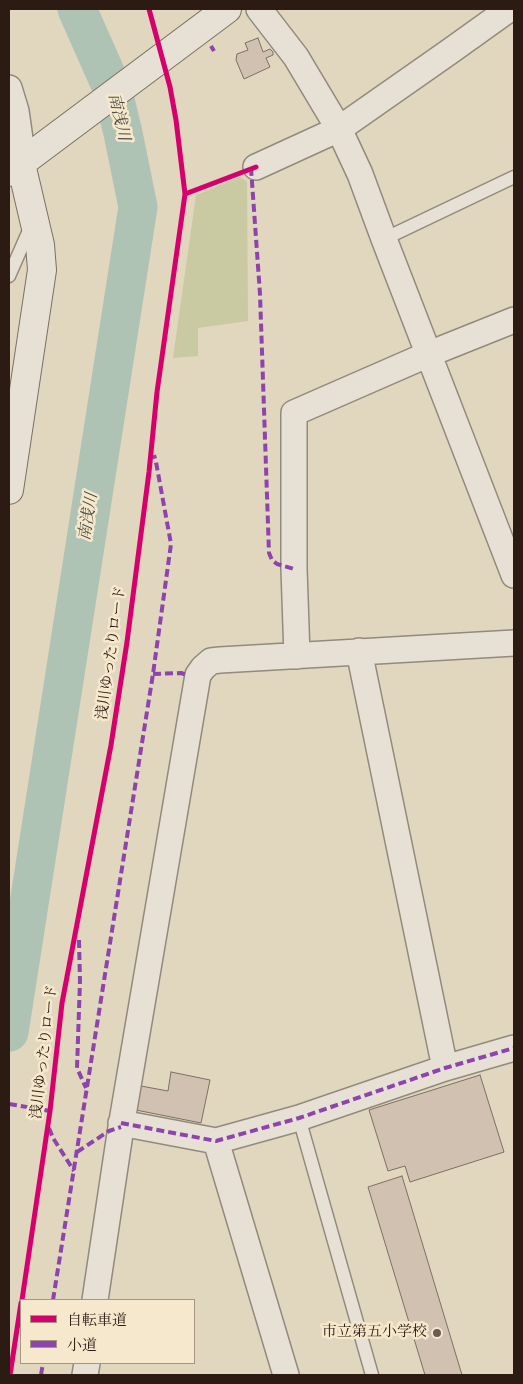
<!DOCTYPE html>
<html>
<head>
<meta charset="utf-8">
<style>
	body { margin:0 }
	#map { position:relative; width:523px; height:1384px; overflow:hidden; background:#e1d6be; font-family:Cardo,"Noto Serif JP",serif }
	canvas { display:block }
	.frame { position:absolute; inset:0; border:10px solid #2c1b13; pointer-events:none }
	.legend { position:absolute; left:20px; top:1299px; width:175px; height:65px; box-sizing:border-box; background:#f5e8cc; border:1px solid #a59682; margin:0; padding:6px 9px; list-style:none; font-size:15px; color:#2c1b13 }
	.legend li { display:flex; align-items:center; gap:10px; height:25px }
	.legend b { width:25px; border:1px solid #a59682 }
</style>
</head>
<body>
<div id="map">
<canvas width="523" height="1384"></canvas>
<div class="frame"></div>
<ul class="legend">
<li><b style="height:6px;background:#d6006c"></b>自転車道</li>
<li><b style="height:6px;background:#8e44ad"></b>小道</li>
</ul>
</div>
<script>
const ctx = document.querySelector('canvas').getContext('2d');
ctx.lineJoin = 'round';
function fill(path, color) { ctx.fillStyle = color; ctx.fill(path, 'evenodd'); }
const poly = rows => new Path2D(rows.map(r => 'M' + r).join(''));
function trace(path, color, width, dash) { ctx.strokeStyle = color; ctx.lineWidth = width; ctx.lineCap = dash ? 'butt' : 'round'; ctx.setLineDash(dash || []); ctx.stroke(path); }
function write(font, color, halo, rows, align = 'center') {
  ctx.font = font + ' Cardo,"Noto Serif JP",serif'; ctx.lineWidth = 5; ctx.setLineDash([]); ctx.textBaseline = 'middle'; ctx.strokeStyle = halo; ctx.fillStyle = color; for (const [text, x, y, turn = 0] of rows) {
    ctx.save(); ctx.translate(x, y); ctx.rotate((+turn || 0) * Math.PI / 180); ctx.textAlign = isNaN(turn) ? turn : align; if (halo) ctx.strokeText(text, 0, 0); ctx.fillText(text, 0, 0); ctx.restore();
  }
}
fill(poly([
	[240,177,247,181,248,321,198,328,198,356,173,358,196,195]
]), '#cacaa2');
trace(poly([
	[9,1032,138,207,123,133,112,88,77,9]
]), '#afc3b4', 39);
const building = poly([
	[258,38,263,52,270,49,273,52,273,55,266,58,270,67,244,79,236,60,237,54,248,50,245,43,258,38],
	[171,1072,210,1080,201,1123,136,1110,141,1086,168,1091,171,1072],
	[480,1075,504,1152,410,1182,405,1166,388,1171,369,1110,480,1075],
	[402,1176,462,1375,425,1375,368,1187,402,1176]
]);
fill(building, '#d1c1b0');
trace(building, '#797164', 1);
const lane = poly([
	[384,239,514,177],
	[9,276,31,226],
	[299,1118,372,1375]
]);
const street = poly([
	[259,9,296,57,339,129,360,174,384,239,514,575],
	[9,88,16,111,20,139,21,164],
	[256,167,339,129,449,52,509,9],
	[359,651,445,1068],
	[297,656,294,569,294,413,429,354,514,320],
	[121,1123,216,1141,299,1118,445,1068,514,1048],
	[216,1141,286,1375],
	[95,1300,121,1127,198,675,203,668,211,661,220,660,514,643],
	[85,1375,87,1363]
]);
const secondary = poly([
	[9,172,227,9],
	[9,490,42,270,40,245,21,164]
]);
trace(lane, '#928a7b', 15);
trace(street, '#928a7b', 28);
trace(secondary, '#797164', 30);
trace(lane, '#e7e1d5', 12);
trace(street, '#e7e1d5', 25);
trace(secondary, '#e7e1d5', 28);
trace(poly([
	[211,46,214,51],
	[251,168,260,294,269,553,272,560,277,564,294,569],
	[153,674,181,673,187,675],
	[79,940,80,981,77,1068,86,1088],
	[9,1104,50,1111],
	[121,1123,216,1141,299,1118,445,1068,514,1048],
	[49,1128,53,1138,74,1171],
	[77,1152,109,1131,121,1127],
	[53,1300,153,674,171,544,156,462,154,455],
	[41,1375,43,1363]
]), '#8e44ad', 4, [8, 4]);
trace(poly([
	[185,194,256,167],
	[22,1300,50,1111,62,1003,111,745,127,642,149,472,157,392,185,194,176,120,170,87,149,9],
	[10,1375,21,1303]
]), '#d6006c', 5);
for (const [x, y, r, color] of [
	[437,1333,5,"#6b5c4f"]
]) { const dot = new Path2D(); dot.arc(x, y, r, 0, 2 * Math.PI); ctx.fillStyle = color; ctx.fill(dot); trace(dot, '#f5e8cc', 2); }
write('15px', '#2c1b13', '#f5e8cc', [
	["浅川ゆったりロード",112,653,-82],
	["浅川ゆったりロード",45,1052,-83]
]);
write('15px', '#2c1b13', '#f5e8cc', [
	["市立第五小学校",427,1333]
], 'right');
write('italic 16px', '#4d4b42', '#f5e8cc', [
	["南浅川",118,117,77],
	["南浅川",89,517,-81]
]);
</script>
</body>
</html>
